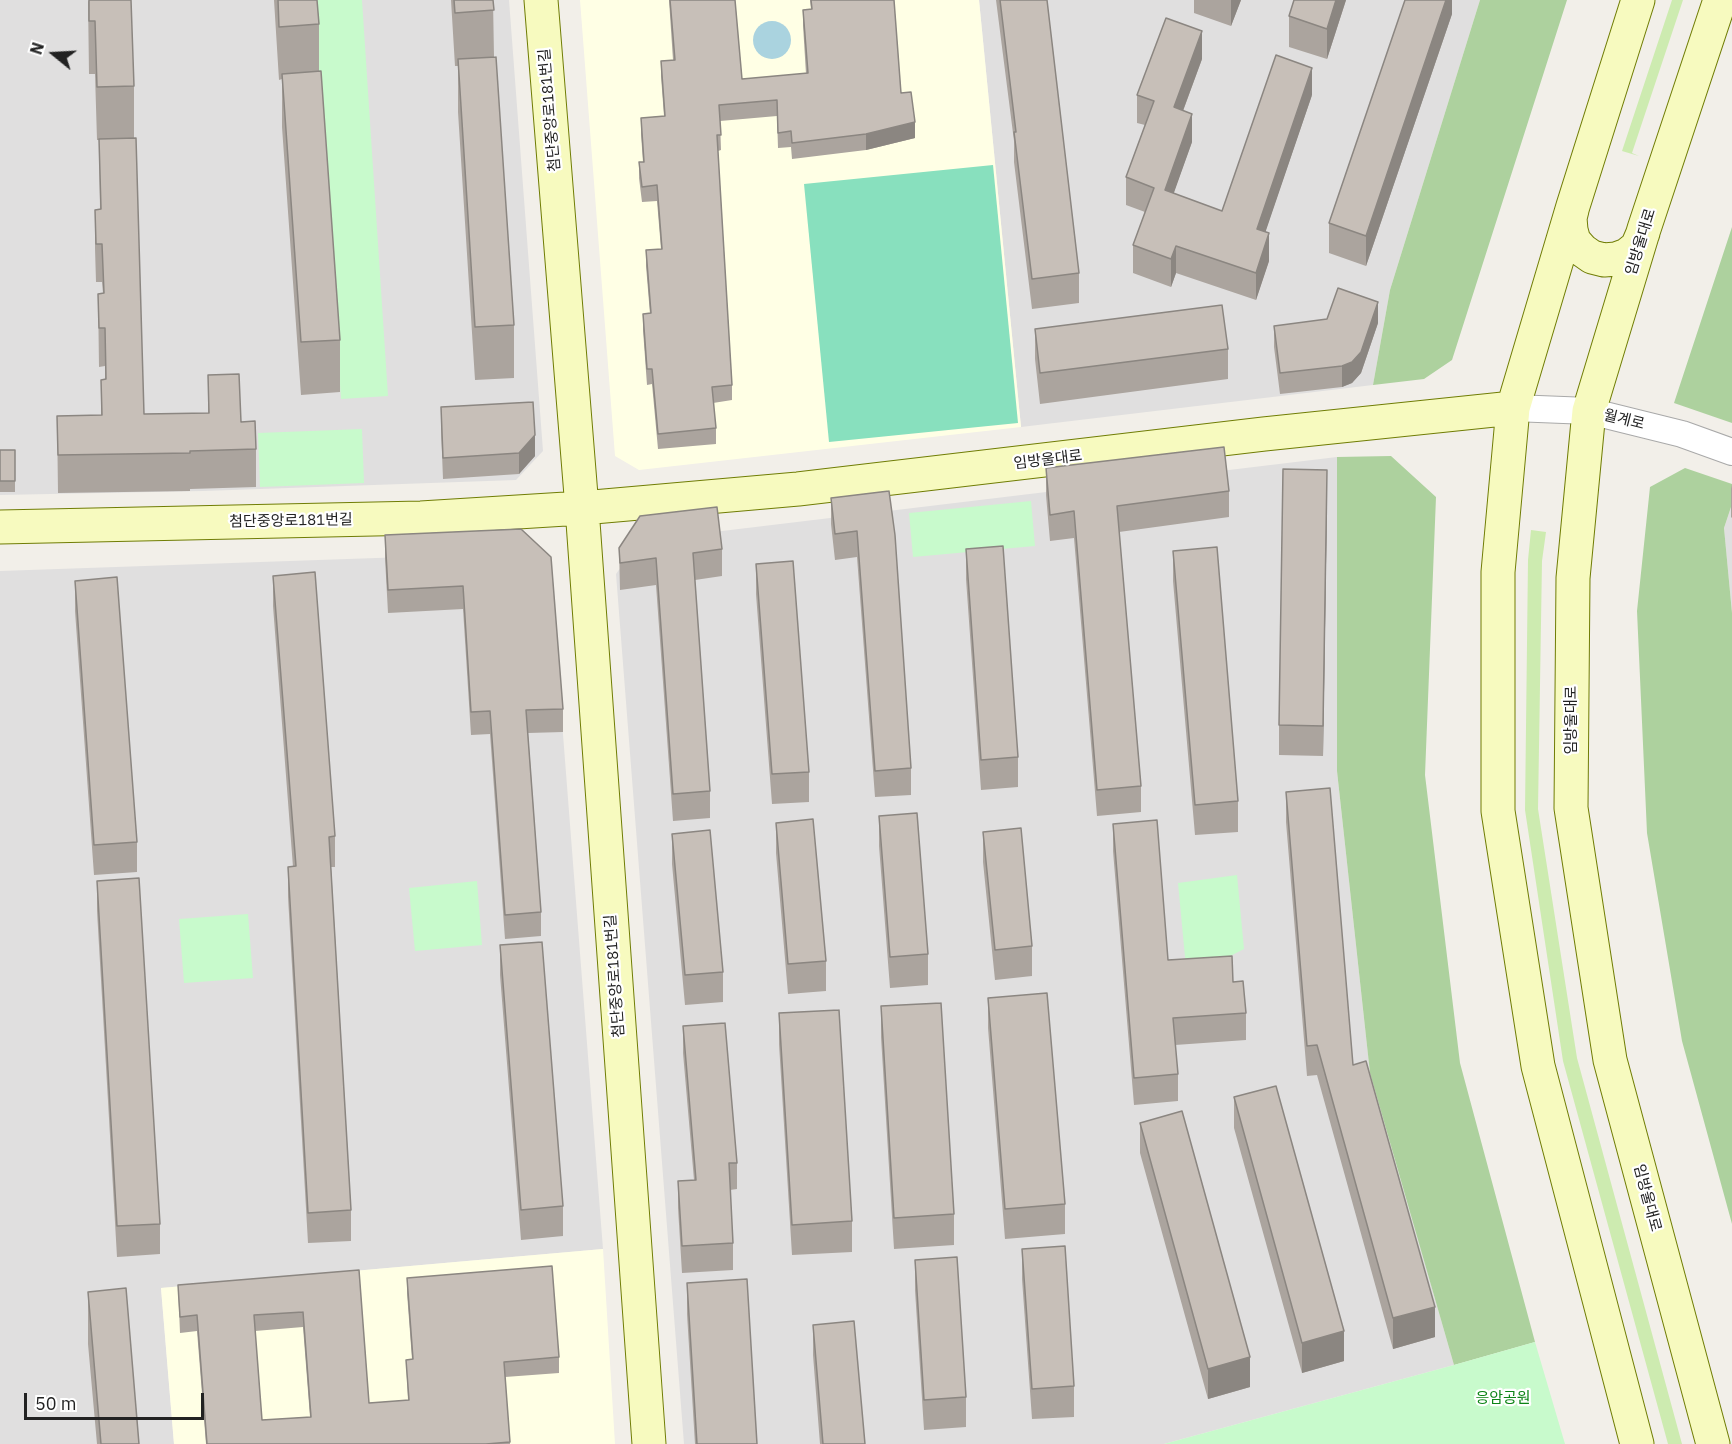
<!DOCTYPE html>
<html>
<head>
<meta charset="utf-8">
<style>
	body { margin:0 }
	#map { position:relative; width:1732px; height:1444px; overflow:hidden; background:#f2efe9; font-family:"IBM Plex Sans",sans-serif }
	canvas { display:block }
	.north { position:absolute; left:24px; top:24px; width:60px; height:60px; -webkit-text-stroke:4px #fff; paint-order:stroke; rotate:288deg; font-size:16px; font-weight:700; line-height:24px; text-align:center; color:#222 }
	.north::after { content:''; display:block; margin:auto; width:21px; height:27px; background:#222; clip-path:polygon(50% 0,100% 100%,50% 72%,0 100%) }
	.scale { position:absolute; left:24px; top:1393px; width:180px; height:27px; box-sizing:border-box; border:3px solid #222; border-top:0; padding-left:8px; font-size:18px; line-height:21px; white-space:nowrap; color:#222; -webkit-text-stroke:4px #fff; paint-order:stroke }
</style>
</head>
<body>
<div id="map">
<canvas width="1732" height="1444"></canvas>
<div class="north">N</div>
<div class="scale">50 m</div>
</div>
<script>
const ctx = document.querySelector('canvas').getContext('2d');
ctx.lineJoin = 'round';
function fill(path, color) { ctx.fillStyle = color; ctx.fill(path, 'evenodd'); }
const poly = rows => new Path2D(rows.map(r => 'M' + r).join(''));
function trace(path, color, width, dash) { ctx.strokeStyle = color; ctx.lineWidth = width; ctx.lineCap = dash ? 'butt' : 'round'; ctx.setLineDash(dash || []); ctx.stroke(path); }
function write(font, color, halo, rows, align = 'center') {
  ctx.font = font + ' "IBM Plex Sans","Noto Sans KR",sans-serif'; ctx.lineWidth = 4.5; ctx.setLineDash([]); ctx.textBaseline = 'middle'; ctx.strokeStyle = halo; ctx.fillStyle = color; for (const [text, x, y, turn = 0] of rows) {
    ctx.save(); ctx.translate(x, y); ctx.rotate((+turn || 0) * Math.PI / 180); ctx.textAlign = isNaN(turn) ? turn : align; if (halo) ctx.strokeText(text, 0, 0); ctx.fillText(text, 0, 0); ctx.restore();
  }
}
fill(poly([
	[0,0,509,0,543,451,516,480,203,491,0,495],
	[979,0,1480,0,1390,290,1373,385,1021,427],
	[1337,457,1337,771,1370,1073,1454,1365,1164,1444,684,1444,616,574,639,541],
	[1732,504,1732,613,1724,528],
	[521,553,551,580,603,1249,161,1288,174,1444,0,1444,0,571]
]), '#e0dfdf');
fill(poly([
	[580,0,979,0,1021,427,639,470,615,456],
	[603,1249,615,1444,174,1444,161,1288]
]), '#ffffe5');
fill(poly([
	[1672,0,1683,0,1632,153,1639,156,1632,154,1622,151],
	[1531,530,1546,532,1542,561,1538,809,1577,1058,1682,1444,1668,1444,1563,1061,1525,810,1528,560]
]), '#cdebb0');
fill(poly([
	[1480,0,1567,0,1452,360,1424,379,1373,385,1390,290],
	[1732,227,1732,423,1674,403],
	[1391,456,1436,497,1425,775,1460,1063,1535,1342,1454,1365,1370,1073,1337,771,1337,457],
	[1685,468,1732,484,1732,504,1724,528,1732,613,1732,1224,1682,1041,1647,833,1637,611,1650,487]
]), '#add19e');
fill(poly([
	[314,0,362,0,388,396,341,399],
	[362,429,364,483,260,487,258,433],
	[1031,501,1035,546,913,557,909,513],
	[1237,875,1244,949,1187,978,1178,883],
	[477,881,482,945,415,951,409,888],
	[248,914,253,978,184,983,179,919],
	[1535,1342,1565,1444,1164,1444,1454,1365]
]), '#c8facc');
fill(poly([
	[993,165,1018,423,829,442,804,184]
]), '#88e0be');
fill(poly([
	'753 40a19 19 0 1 1 38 0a19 19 0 1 1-38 0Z'
]), '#aad3df');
const street = poly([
	[1513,408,1589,411,1682,434,1732,452]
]);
const secondary = poly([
	[541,0,582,508,649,1444],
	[1572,210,1570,218,1571,230,1574,241,1582,250,1592,257,1604,260,1616,259,1627,255,1637,247,1643,233],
	[0,527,421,518,582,508,798,489,1264,434,1513,408],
	[1637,1444,1538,1066,1498,811,1498,572,1513,408,1573,206,1638,0],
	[1713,1444,1610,1060,1571,808,1573,578,1589,411,1644,229,1720,0]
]);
trace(street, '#a9a9a9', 28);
trace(secondary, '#707d05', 35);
trace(street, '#fff', 26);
trace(secondary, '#f7fabf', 33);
fill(poly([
	[88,0,134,86,134,138,144,414,208,413,208,375,241,422,256,449,256,487,190,489,190,491,58,493,57,416,101,415,101,380,105,380,105,366,99,367,98,294,103,293,102,282,96,282,95,248,95,210,100,209,99,140,97,140,95,74,89,74],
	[274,0,317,0,319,24,319,71,340,340,340,392,301,395,282,127,282,79,279,80],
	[451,0,493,0,494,57,514,325,514,378,475,380,458,112,458,66,455,66],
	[669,0,735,0,742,79,806,74,803,25,803,10,811,9,810,0,894,0,901,93,915,138,866,150,792,159,791,147,778,148,777,116,720,121,721,150,718,151,732,385,732,400,713,403,716,428,716,444,658,449,652,384,647,385,643,330,643,314,650,314,646,266,646,250,661,249,657,201,642,202,639,178,639,162,643,162,641,134,641,118,664,116,661,76,661,61,673,60],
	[996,0,1047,0,1079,273,1079,303,1032,309,1014,162,1014,141],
	[1194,0,1241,0,1231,26,1194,13],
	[1294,0,1346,0,1327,59,1289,47,1289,16],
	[1452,0,1452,14,1366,266,1329,253,1329,223],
	[1202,59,1183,111,1192,142,1173,194,1222,211,1312,95,1265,232,1269,261,1256,300,1176,273,1171,287,1133,273,1133,245,1145,212,1126,205,1126,177,1145,125,1137,123,1137,95],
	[1378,323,1361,373,1352,383,1342,387,1280,394,1274,347,1274,326],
	[1035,329,1228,349,1228,379,1040,404,1035,359],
	[441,407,535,456,519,474,443,479,441,428],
	[0,450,15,450,15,492,0,492],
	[1046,468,1229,491,1229,517,1119,532,1141,786,1141,812,1097,816,1074,538,1050,541,1046,495],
	[1732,484,1732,518,1731,517,1731,489],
	[889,491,911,768,911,795,875,797,857,557,835,560,831,524,831,498],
	[1327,501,1323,756,1279,755,1279,725],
	[521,529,563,709,563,732,528,733,541,912,541,936,505,939,490,734,471,735,463,609,388,613,385,558,385,535],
	[619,548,722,549,722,576,695,580,710,791,710,818,673,821,656,585,620,590],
	[966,549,1018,757,1018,787,981,790,966,579],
	[1173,551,1238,801,1238,832,1195,835,1173,581],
	[756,564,809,772,809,802,772,804,756,594],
	[273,576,335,836,335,867,331,867,351,1210,351,1241,308,1243,288,897,288,867,293,867,273,606],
	[75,581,137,842,137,872,94,875,75,611],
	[1286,792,1353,1065,1435,1337,1393,1349,1317,1075,1307,1076,1286,822],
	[879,816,928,954,928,985,890,988,879,846],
	[776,823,826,961,826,991,788,994,776,853],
	[1113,824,1168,960,1233,982,1246,1013,1246,1040,1175,1045,1178,1074,1178,1101,1134,1105,1113,851],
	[983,832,1032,946,1032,976,995,980,983,862],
	[672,834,723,972,723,1002,685,1005,672,864],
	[97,881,160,1224,160,1254,117,1257,97,911],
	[500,945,563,1206,563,1236,521,1240,500,975],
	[988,998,1065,1204,1065,1234,1005,1239,988,1028],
	[881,1006,954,1214,954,1245,894,1249,881,1037],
	[779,1013,852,1221,852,1252,792,1255,779,1044],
	[683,1026,737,1163,737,1189,730,1190,733,1243,733,1270,682,1273,678,1208,678,1181,694,1180,683,1053],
	[1234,1097,1344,1361,1302,1373,1234,1128],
	[1140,1123,1250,1387,1208,1399,1140,1153],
	[1022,1249,1074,1386,1074,1417,1032,1419,1022,1279],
	[915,1260,966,1397,966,1427,924,1430,915,1290],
	[359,1270,369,1403,408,1400,406,1360,412,1359,407,1293,407,1278,559,1357,559,1373,505,1377,510,1444,206,1444,197,1331,180,1333,178,1285],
	[303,1327,310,1417,262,1420,255,1331],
	[687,1283,757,1444,695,1444,687,1314],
	[88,1292,139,1444,97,1444,88,1344],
	[813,1325,865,1444,820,1444,813,1355]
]), '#aba49e');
fill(poly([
	[1231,0,1241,0,1231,26],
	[1336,0,1346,0,1327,59,1327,29],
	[1446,0,1452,0,1452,14,1366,266,1366,236],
	[1202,31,1202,59,1174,135,1174,107],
	[1312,68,1312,95,1257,257,1257,229],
	[1192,114,1192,142,1165,218,1165,190],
	[915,122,915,138,866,150,866,134],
	[1269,233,1269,261,1256,300,1256,273],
	[1176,246,1176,273,1171,287,1171,259],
	[1378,302,1378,323,1361,373,1352,383,1342,387,1342,366],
	[535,435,535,456,519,474,519,453],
	[1327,470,1327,501,1323,756,1323,726],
	[1435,1307,1435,1337,1393,1349,1393,1318],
	[1344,1331,1344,1361,1302,1373,1302,1343],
	[1250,1357,1250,1387,1208,1399,1208,1369]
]), '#8b8681');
const building = poly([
	[89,0,131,0,134,86,97,87,95,21,89,21,89,0],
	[278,0,317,0,319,24,279,27,278,0],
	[454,0,493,0,494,10,455,13,454,0],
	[670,0,735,0,742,79,808,73,803,10,812,9,811,0,894,0,901,93,911,92,915,122,866,134,792,143,791,131,778,133,777,100,719,105,721,135,717,135,732,385,712,387,716,428,658,434,652,369,647,369,643,314,651,313,646,250,662,249,657,185,642,187,639,162,644,162,641,118,665,116,661,61,675,60,670,0],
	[1000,0,1047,0,1079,273,1032,279,1014,132,1016,132,1000,0],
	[1294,0,1336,0,1327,29,1289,16,1294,0],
	[1405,0,1446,0,1366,236,1329,223,1405,0],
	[1166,18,1202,31,1174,107,1192,114,1165,190,1222,211,1276,55,1312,68,1257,229,1269,233,1256,273,1176,246,1171,259,1133,245,1154,188,1126,177,1154,101,1137,95,1166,18],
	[496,57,514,325,475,327,458,59,496,57],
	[321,71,340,340,301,342,282,74,321,71],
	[136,138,144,414,209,413,208,375,239,374,241,422,255,421,256,449,190,451,190,453,58,455,57,416,102,415,101,380,106,379,105,328,99,328,98,294,104,293,102,244,96,244,95,210,101,209,99,139,136,138],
	[1338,288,1378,302,1361,352,1352,362,1342,366,1280,373,1274,326,1327,319,1338,288],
	[1222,305,1228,349,1040,373,1035,329,1222,305],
	[533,402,535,435,519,453,443,458,441,407,533,402],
	[1224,447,1229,491,1117,506,1141,786,1097,790,1074,511,1050,515,1046,468,1224,447],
	[0,450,15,450,15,481,0,481,0,450],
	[1283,469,1327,470,1323,726,1279,725,1283,469],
	[889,491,895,535,911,768,875,771,857,531,835,534,831,498,889,491],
	[717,507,722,549,693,553,710,791,673,794,656,558,620,563,619,548,640,516,717,507],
	[521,529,551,557,563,709,526,710,541,912,505,915,490,711,471,712,463,586,388,590,385,535,521,529],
	[1003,546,1018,757,981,760,966,549,1003,546],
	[1217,547,1238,801,1195,805,1173,551,1217,547],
	[793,561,809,772,772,774,756,564,793,561],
	[315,572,335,836,329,837,351,1210,308,1213,288,867,296,866,273,576,315,572],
	[117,577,137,842,94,845,75,581,117,577],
	[1330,788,1353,1065,1366,1061,1435,1307,1393,1318,1317,1045,1307,1046,1286,792,1330,788],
	[917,813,928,954,890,957,879,816,917,813],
	[813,819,826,961,788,964,776,823,813,819],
	[1157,820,1168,960,1232,956,1233,982,1243,981,1246,1013,1173,1018,1178,1074,1134,1078,1113,824,1157,820],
	[1021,828,1032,946,995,950,983,832,1021,828],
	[710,830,723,972,685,975,672,834,710,830],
	[139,878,160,1224,117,1226,97,881,139,878],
	[542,942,563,1206,521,1210,500,945,542,942],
	[1047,993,1065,1204,1005,1209,988,998,1047,993],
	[941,1003,954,1214,894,1218,881,1006,941,1003],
	[839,1010,852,1221,792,1225,779,1013,839,1010],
	[725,1023,737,1163,729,1163,733,1243,682,1246,678,1181,696,1180,683,1026,725,1023],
	[1276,1086,1344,1331,1302,1343,1234,1097,1276,1086],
	[1182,1111,1250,1357,1208,1369,1140,1123,1182,1111],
	[1065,1246,1074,1386,1032,1389,1022,1249,1065,1246],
	[957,1257,966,1397,924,1400,915,1260,957,1257],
	[552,1266,559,1357,504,1362,510,1442,486,1444,207,1444,197,1315,180,1317,178,1285,359,1270,369,1403,409,1400,406,1360,413,1359,407,1278,552,1266],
	[303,1312,311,1417,262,1420,254,1315,303,1312],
	[747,1279,757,1444,697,1444,687,1283,747,1279],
	[126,1288,139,1444,101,1444,88,1292,126,1288],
	[854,1321,865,1444,823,1444,813,1325,854,1321]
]);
fill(building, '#c7bfb8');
trace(building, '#8b8681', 1.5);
write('15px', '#222', '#fff', [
	["첨단중앙로181번길",550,110,-95],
	["임방울대로",1641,242,-73],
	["월계로",1624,420,14],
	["임방울대로",1048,460,-7],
	["첨단중앙로181번길",291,521,-1],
	["임방울대로",1572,720,-90],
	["첨단중앙로181번길",615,976,-94],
	["임방울대로",1647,1198,75]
]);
write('15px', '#0c8416', '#fff', [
	["응암공원",1503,1399]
]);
</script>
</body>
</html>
